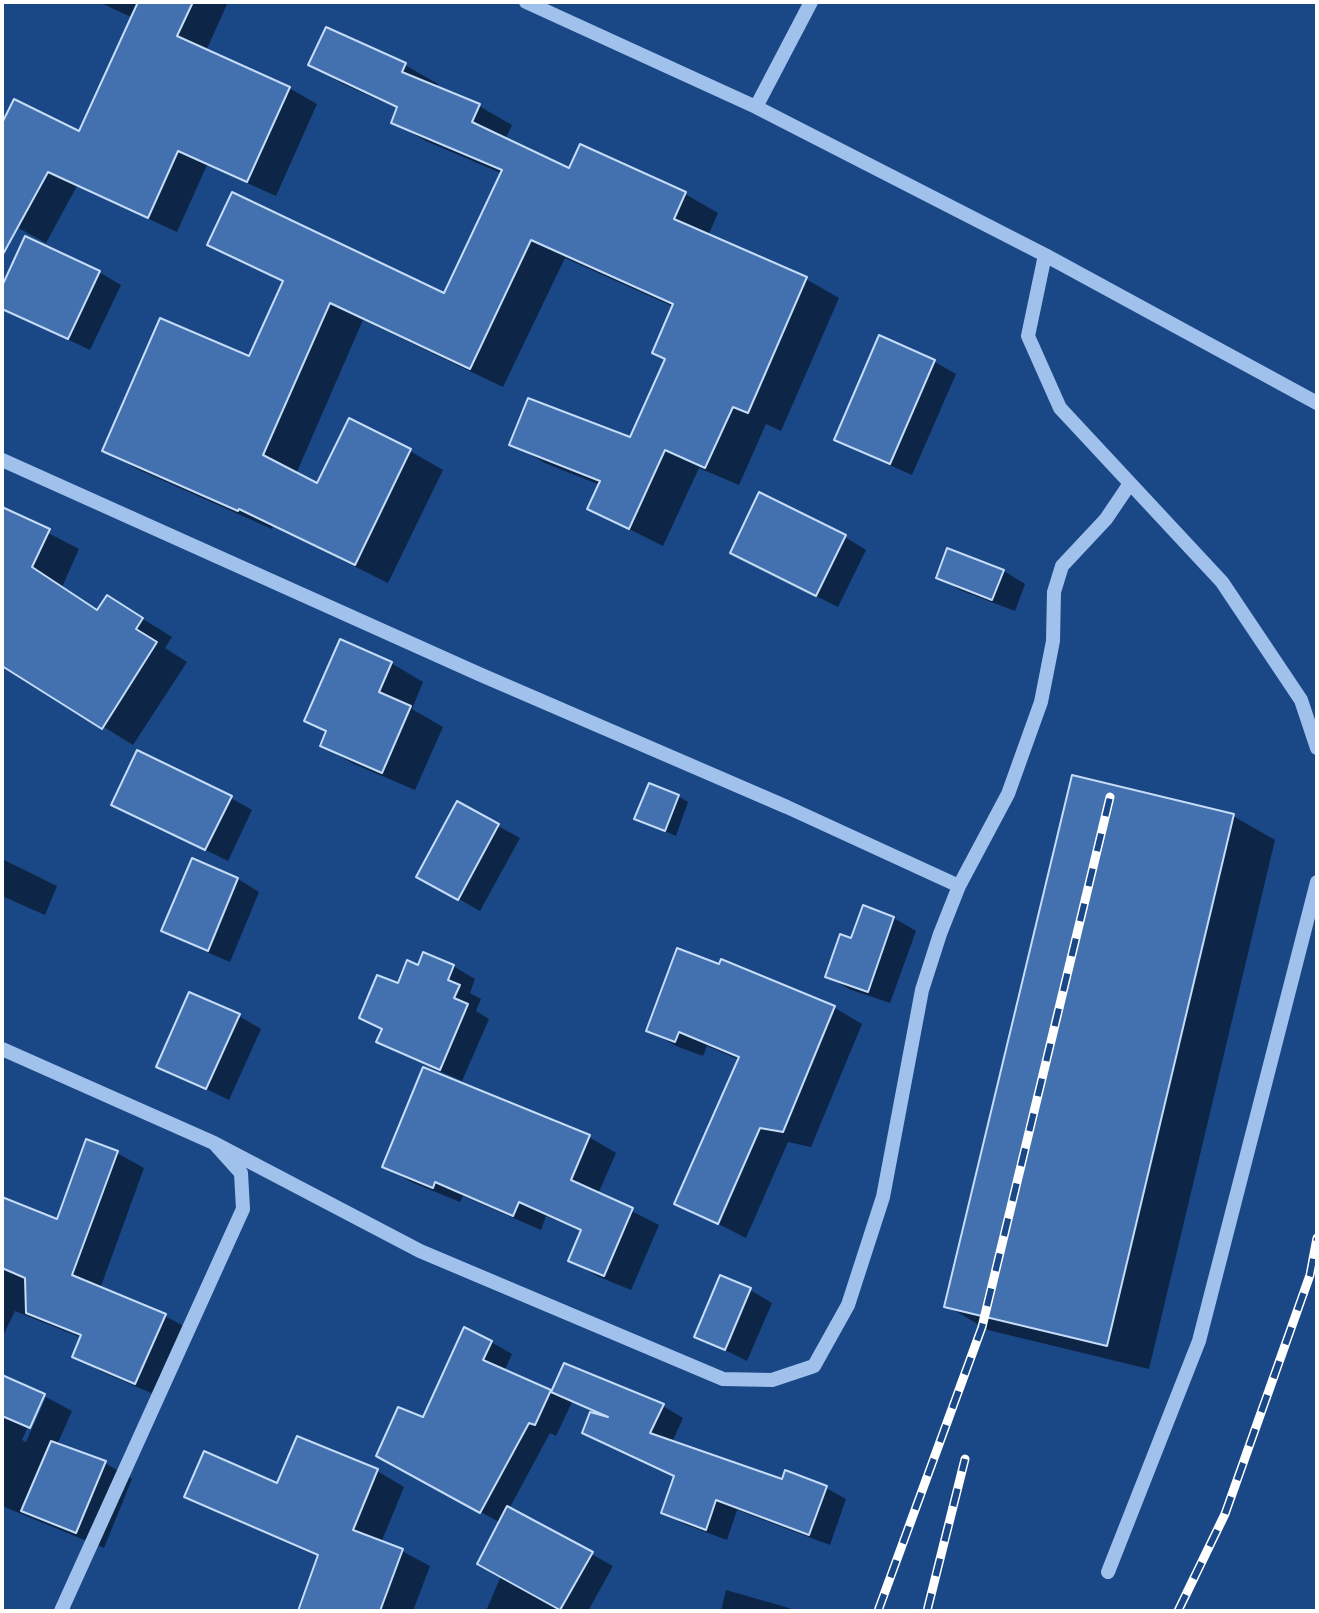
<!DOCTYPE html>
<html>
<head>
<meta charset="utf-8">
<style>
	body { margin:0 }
	#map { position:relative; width:1319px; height:1613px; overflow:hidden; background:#1a4785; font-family:Rubik,sans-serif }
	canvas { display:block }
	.frame { position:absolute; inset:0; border:4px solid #fff; pointer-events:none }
</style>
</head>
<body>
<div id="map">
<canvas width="1319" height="1613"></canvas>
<div class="frame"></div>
</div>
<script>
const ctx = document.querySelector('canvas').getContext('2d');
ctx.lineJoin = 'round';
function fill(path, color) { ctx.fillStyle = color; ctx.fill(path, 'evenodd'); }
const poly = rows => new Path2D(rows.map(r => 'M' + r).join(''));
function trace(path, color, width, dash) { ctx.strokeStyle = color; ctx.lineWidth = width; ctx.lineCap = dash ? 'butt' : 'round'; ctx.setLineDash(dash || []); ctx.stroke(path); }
fill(poly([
	[99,2,228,2,206,51,289,88,317,104,276,196,207,165,177,232,77,186,46,243,2,219,2,128,80,133,133,18],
	[310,65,405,65,438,84,436,88,479,106,512,125,505,140,570,170,581,146,685,194,718,213,708,236,806,279,839,298,781,431,766,424,739,485,699,468,663,546,589,509,600,485,545,463,512,444,631,440,667,360,674,307,565,258,503,387,363,320,296,474,318,486,410,451,443,470,388,583,273,526,272,529,137,469,104,450,250,359,284,283,209,244,445,295,503,174,426,141,393,122,399,109,343,84],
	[99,272,121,285,90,350,2,308,2,291],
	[880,338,935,362,956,374,912,475,858,451,837,439],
	[2,509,79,549,62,587,99,611,138,616,172,637,165,648,187,662,133,745,2,664],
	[845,537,866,550,838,607,754,565],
	[949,551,1004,571,1025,584,1015,611,960,590,939,578],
	[391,663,423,682,412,709,443,727,415,790,354,764,322,746,328,732,306,720],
	[678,796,688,802,676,836,636,818],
	[231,798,252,810,228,861,113,804],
	[458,804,520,838,480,911,438,887],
	[1233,816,1275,840,1149,1369,988,1330,947,1306],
	[2,859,57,886,45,915,2,896],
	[193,861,238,879,259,892,230,962,186,943,164,930],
	[864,908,894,918,916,931,890,1003,849,989,827,976,853,941],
	[722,962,835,1008,862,1024,811,1147,788,1142,746,1238,677,1203,740,1060,707,1046,703,1056,676,1046,649,1030,720,966],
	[453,966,475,979,470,993,481,999,476,1011,489,1019,462,1081,401,1054,379,1042,383,1030,361,1017,419,968],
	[239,1016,261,1029,229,1100,159,1066],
	[424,1070,589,1137,616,1153,598,1194,659,1225,631,1290,597,1276,570,1260,583,1232,546,1216,541,1230,463,1196,460,1202,411,1182,384,1166],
	[117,1153,144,1168,100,1289,165,1316,193,1331,163,1398,102,1372,74,1356,82,1338,15,1311,2,1338,2,1208,58,1221],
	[750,1290,772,1303,747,1361,697,1336],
	[491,1342,512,1354,504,1372,553,1394,565,1366,663,1406,683,1418,672,1442,784,1481,826,1488,846,1499,830,1545,737,1510,727,1540,684,1524,663,1512,676,1477,584,1432,593,1411,572,1402,556,1436,550,1433,509,1509,613,1566,588,1611,486,1611,501,1576,501,1523,400,1468,424,1420],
	[2,1377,42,1395,22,1440,26,1442,46,1397,72,1411,57,1445,105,1463,132,1479,104,1548,2,1506],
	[377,1471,404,1487,381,1543,402,1551,430,1566,413,1611,300,1611,319,1557,214,1511,187,1496,278,1486],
	[726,1590,789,1608,794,1611,721,1611]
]), '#0007');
const building = poly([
	[138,2,193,2,177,36,290,87,247,182,178,151,148,218,48,172,2,256,2,123,14,99,79,131,138,2],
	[326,27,406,63,402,72,480,104,472,122,569,168,580,144,686,192,674,219,807,277,748,413,733,407,705,468,665,450,629,529,587,509,600,481,509,445,528,398,630,437,665,359,652,353,673,304,531,240,470,369,330,303,263,455,317,483,349,418,411,449,355,565,239,509,238,511,102,451,160,318,249,356,283,281,207,245,232,192,444,293,502,170,391,123,397,107,308,65,326,27],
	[25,236,100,271,68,339,2,309,2,286,25,236],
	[879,335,935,360,890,464,834,440,879,335],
	[759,492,846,535,816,596,730,553,759,492],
	[2,507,50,529,32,567,97,610,107,595,143,618,136,629,157,642,102,729,2,666,2,507],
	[947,548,1004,570,992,600,936,578,947,548],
	[340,639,392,662,379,692,411,706,382,773,320,746,326,731,304,721,340,639],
	[137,750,232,796,205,850,111,805,137,750],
	[1072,775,1234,814,1107,1346,944,1307,1072,775],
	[649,783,679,795,665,831,634,819,649,783],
	[457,801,499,824,458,900,416,877,457,801],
	[192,858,238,878,208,951,161,931,192,858],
	[863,905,894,917,868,992,825,977,840,934,851,938,863,905],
	[677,948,719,964,721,959,835,1006,783,1132,760,1128,718,1224,674,1204,739,1057,679,1032,675,1042,646,1031,677,948],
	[423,952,454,965,448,980,460,985,454,998,468,1004,440,1070,376,1042,382,1029,359,1018,377,975,398,983,407,960,418,965,423,952],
	[189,992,240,1014,206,1089,156,1067,189,992],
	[423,1067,590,1135,571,1180,633,1208,604,1276,568,1261,581,1230,519,1202,513,1216,435,1182,433,1188,382,1167,423,1067],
	[86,1139,118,1151,72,1275,166,1314,135,1384,72,1357,81,1335,26,1313,25,1278,2,1268,2,1197,57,1219,86,1139],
	[720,1275,751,1288,725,1350,694,1337,720,1275],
	[464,1327,492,1341,483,1360,551,1390,535,1425,529,1423,480,1513,376,1456,398,1407,423,1417,464,1327],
	[564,1363,664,1404,650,1433,782,1479,785,1470,827,1486,809,1535,716,1500,706,1530,661,1513,674,1476,582,1433,590,1412,608,1417,551,1392,564,1363],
	[2,1375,45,1394,30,1428,2,1416,2,1375],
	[297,1436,378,1469,353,1530,403,1549,380,1611,298,1611,318,1555,184,1497,204,1451,277,1483,297,1436],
	[51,1441,106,1461,76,1533,21,1511,51,1441],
	[507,1506,593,1552,560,1610,477,1564,507,1506]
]);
fill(building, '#4370ae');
trace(building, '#c5dcf9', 2);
trace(poly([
	[526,2,756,107,1045,255,1317,403],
	[756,107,811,2],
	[1045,255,1028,336,1060,408,1222,582,1301,700,1317,748],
	[2,460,479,674,787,807,959,886],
	[2,1049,214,1143,241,1173,243,1209,61,1611],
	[214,1143,420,1251,723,1379,772,1380,814,1366,848,1305,883,1197,922,990,940,934,959,886,1008,794,1041,702,1053,641,1054,592,1062,566,1106,519,1129,485],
	[1108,1572,1199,1341,1317,882]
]), '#a0c1ec', 14);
const rail = poly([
	[878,1611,982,1327,1110,797],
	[927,1611,965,1459],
	[1178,1611,1225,1514,1310,1275,1317,1238]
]);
trace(rail, '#fff', 9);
trace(rail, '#1a4785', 6, [18]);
</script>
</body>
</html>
